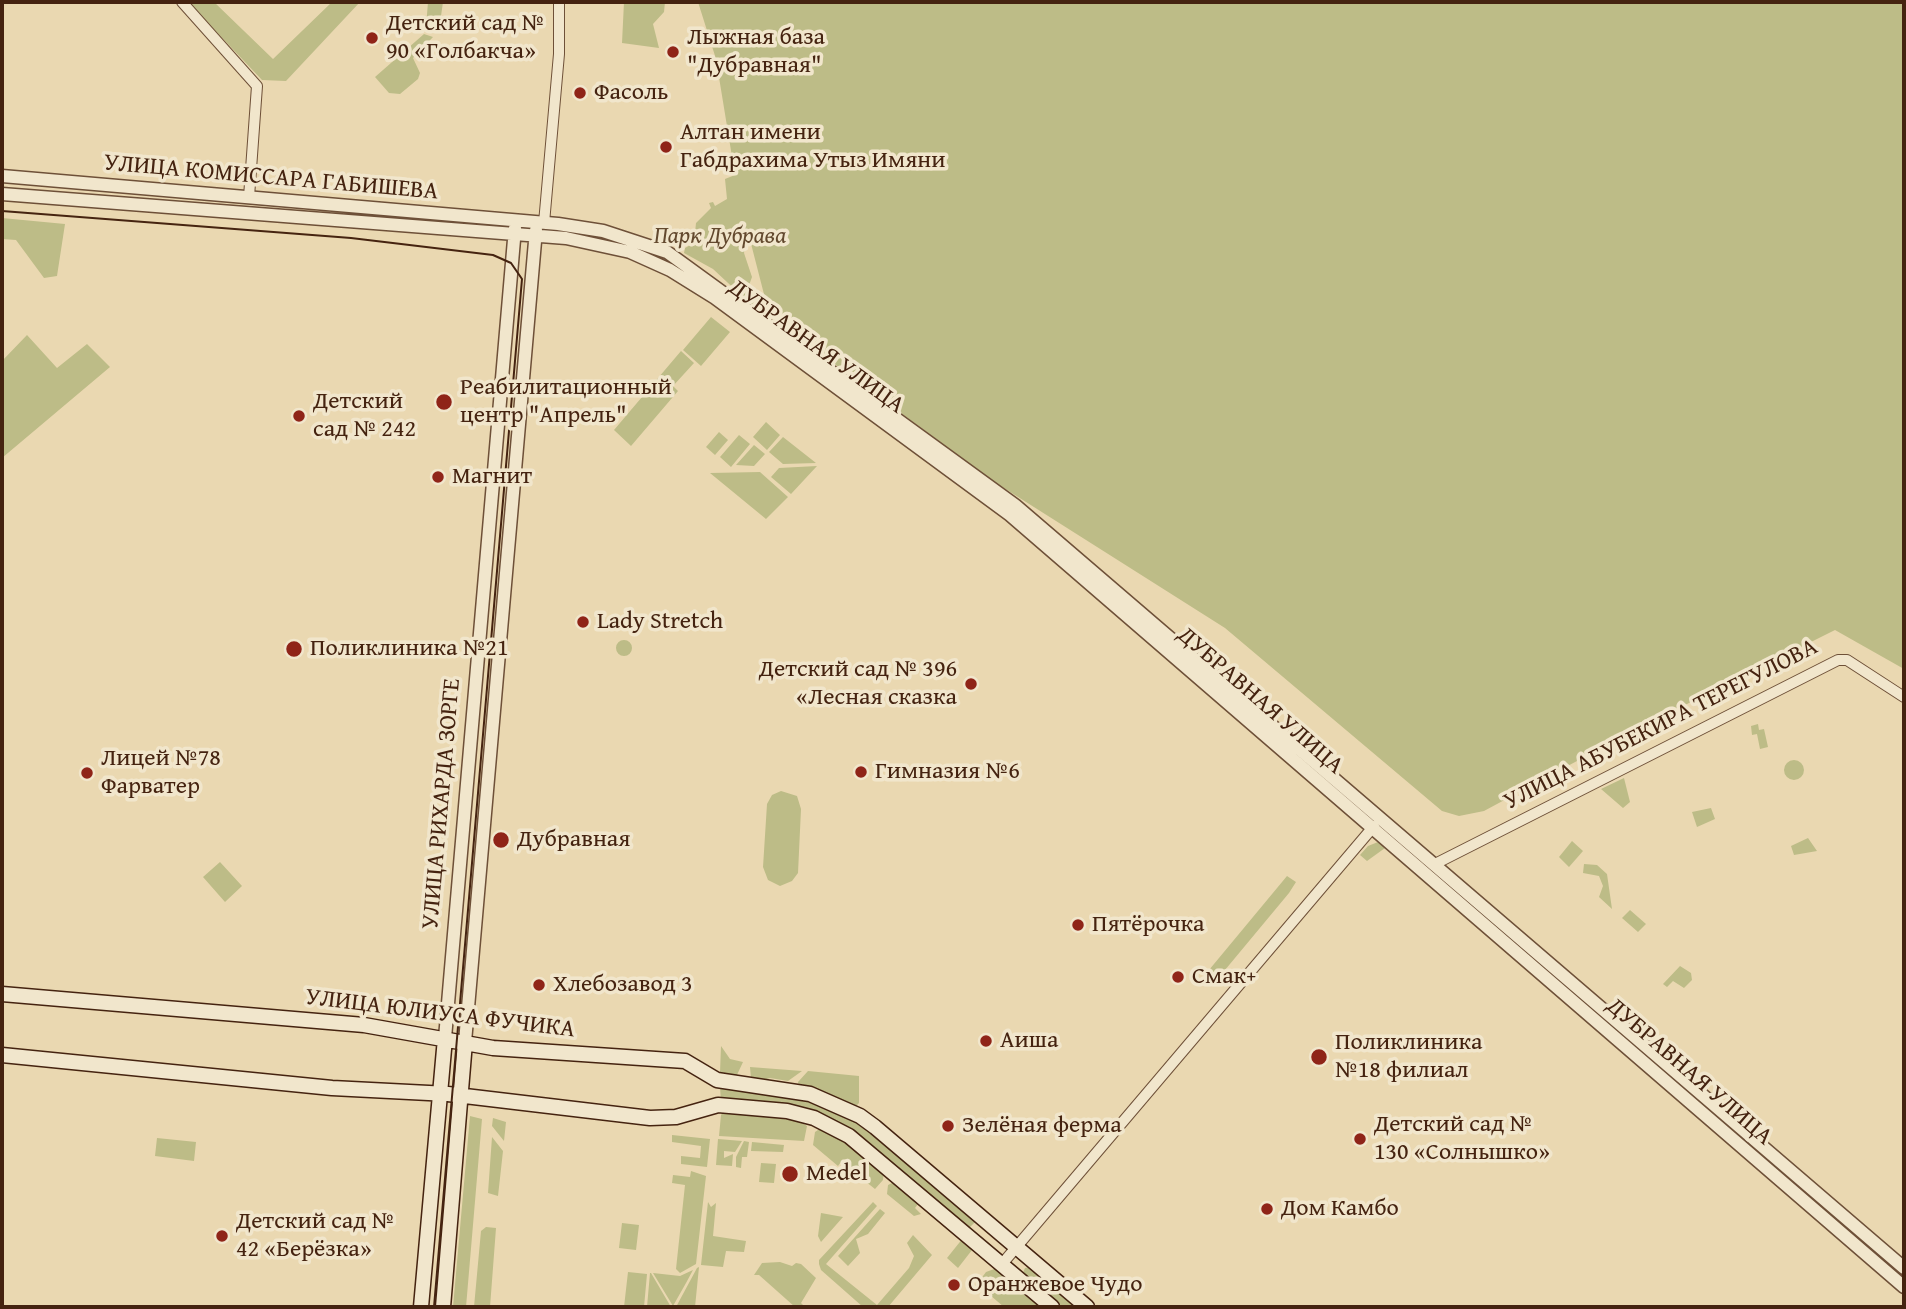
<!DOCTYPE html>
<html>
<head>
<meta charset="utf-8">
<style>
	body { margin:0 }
	#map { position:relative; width:1906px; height:1309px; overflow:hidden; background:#ead8b1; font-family:"Gentium Book Plus",serif }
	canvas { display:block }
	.frame { position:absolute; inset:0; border:4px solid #452310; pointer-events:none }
</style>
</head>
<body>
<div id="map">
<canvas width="1906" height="1309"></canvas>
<div class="frame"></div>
</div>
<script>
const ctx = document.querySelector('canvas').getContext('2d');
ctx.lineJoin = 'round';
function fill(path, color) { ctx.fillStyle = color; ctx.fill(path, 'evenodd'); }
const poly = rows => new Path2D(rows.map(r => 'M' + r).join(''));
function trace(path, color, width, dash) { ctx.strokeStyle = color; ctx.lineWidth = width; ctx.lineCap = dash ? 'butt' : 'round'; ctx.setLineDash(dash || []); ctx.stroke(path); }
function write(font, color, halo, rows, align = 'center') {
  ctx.font = font + ' "Gentium Book Plus",serif'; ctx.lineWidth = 7; ctx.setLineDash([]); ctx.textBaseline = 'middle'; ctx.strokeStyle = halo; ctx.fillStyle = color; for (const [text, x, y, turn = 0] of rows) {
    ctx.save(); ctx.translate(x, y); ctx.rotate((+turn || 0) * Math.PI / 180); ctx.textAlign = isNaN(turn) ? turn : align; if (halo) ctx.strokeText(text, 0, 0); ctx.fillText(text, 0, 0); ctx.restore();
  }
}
fill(poly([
	[188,2,214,2,273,59,332,2,360,2,286,81,262,80],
	[428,2,443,2,439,30,426,27],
	[624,2,665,2,664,12,653,24,659,48,622,43],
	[698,2,1904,2,1904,669,1835,630,1629,733,1484,811,1459,816,1442,811,1225,628,996,483,776,321,766,302,748,232,744,253,752,277,748,288,759,306,756,309,713,269,684,253,685,248,694,243,696,223,711,208,709,203,713,202,715,206,727,199,725,179,735,175,716,59],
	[424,34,433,37,413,58,420,73,418,79,400,94,389,93,375,77],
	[2,218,65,224,57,276,44,278,16,240,2,239],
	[711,317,730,332,701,366,683,350],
	[27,335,57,368,87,344,110,367,2,458,2,361],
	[681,351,694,363,673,386,678,391,631,446,614,430],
	[766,422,780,435,767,450,753,437],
	[719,432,728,440,715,455,706,447],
	[739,435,750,444,731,467,720,457],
	[783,437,816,463,783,464,769,452],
	[754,445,765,454,754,466,736,465],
	[817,466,791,494,771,477,779,468],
	[760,472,788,497,766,519,710,473],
	'616 648a8 8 0 1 1 16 0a8 8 0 1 1-16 0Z',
	[1758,724,1759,730,1764,729,1768,747,1760,749,1757,734,1752,735,1751,726],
	'1784 770a10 10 0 1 1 20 0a10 10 0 1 1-20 0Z',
	[1624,778,1630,802,1623,808,1601,789],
	[781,791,797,796,801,809,798,873,792,881,780,886,768,880,763,867,767,804,772,795],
	[1711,808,1715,819,1697,827,1692,812],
	[1808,838,1817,851,1794,855,1791,846],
	[1572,841,1583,851,1569,867,1559,857],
	[1378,842,1385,848,1367,861,1360,855,1368,846],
	[220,862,242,886,225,902,203,877],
	[1584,864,1597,865,1607,874,1612,909,1599,897,1603,886,1599,876,1583,873],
	[1287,876,1296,882,1289,893,1220,976,1209,970],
	[1630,910,1646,924,1638,932,1622,918],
	[1680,966,1691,973,1692,980,1684,988,1673,981,1667,987,1663,984],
	[721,1046,730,1059,743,1062,736,1077,720,1073],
	[750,1067,802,1071,788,1081,770,1078,757,1082,751,1078],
	[808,1071,859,1076,859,1103,855,1107,799,1087,798,1082],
	[720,1087,811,1101,828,1107,863,1125,977,1220,968,1229,852,1133,721,1101],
	[724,1111,799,1121,807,1126,804,1141,719,1136,721,1115],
	[470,1116,482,1119,466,1307,453,1307],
	[493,1118,506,1122,504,1141,492,1126],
	[821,1128,847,1141,884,1171,883,1180,875,1189,841,1162,838,1166,813,1145,815,1132],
	[672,1135,710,1139,707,1167,681,1164,681,1156,700,1158,701,1146,672,1142],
	[492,1137,503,1151,498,1196,488,1193],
	[157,1138,196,1142,194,1161,155,1156],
	[718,1139,742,1141,735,1152,724,1151,724,1158,733,1154,732,1166,716,1165],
	[744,1141,749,1142,747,1157,742,1157,741,1168,736,1167,736,1157],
	[752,1142,784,1145,783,1152,751,1151],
	[761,1163,776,1164,774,1183,759,1182],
	[691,1171,706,1176,696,1264,680,1273,676,1269,685,1185,672,1183,673,1175,690,1177],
	[894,1182,918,1204,915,1208,921,1214,914,1216,887,1194,888,1185],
	[708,1202,711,1207,716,1203,713,1236,746,1241,744,1252,726,1251,723,1267,701,1265],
	[873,1202,877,1206,826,1264,877,1305,909,1268,914,1256,907,1243,913,1235,932,1255,888,1307,863,1307,821,1270,819,1264,819,1260],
	[880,1209,885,1213,868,1234,856,1239,860,1253,848,1266,838,1256],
	[821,1213,843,1217,821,1242,818,1236],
	[622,1223,639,1225,636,1250,619,1248],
	[486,1227,496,1228,490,1307,474,1307,481,1231],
	[963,1238,972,1250,958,1268,947,1258],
	[780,1262,792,1266,796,1263,801,1264,816,1278,801,1303,805,1307,795,1307,759,1275,754,1275,762,1263],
	[699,1267,695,1307,676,1307,697,1268],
	[1030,1267,1078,1307,1058,1307,1022,1275,1025,1268],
	[997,1268,1043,1307,1004,1307,977,1284,986,1272],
	[693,1270,686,1283,673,1306,653,1273,680,1276],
	[628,1272,647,1274,644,1307,624,1307],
	[650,1273,651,1273,671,1307,647,1307]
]), '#bdbc87');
const minor = poly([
	[182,2,257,86,249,197],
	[544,223,559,54,559,2],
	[1435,864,1838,660,1847,660,1904,697],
	[1002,1264,1374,826]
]);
const tertiary = poly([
	[2,176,558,224,603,231,667,252,1015,505,1904,1268],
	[2,194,566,238,630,252,670,270,715,298,1010,515,1904,1287],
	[445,1038,515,228],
	[465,1042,536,230]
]);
const secondary = poly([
	[2,994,364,1025,493,1048,685,1061,717,1080,810,1094,860,1116,875,1127,1087,1307],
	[2,1055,332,1088,448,1094,650,1118,676,1117,718,1105,787,1111,814,1118,849,1136,1052,1307],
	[421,1307,445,1038],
	[443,1307,465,1042]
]);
trace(minor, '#6e5038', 12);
trace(tertiary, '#6e5038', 15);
trace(secondary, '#452310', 17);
trace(minor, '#f1e6cc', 10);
trace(tertiary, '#f1e6cc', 12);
trace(secondary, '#f1e6cc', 14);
trace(poly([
	[2,211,351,238,493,255,511,263,522,279,434,1307]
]), '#452310', 2);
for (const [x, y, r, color] of [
	[372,38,7,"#8f2418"],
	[673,52,7,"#8f2418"],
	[580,93,7,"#8f2418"],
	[666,147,7,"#8f2418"],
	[444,402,9,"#8f2418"],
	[299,416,7,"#8f2418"],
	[438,477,7,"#8f2418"],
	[583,622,7,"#8f2418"],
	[294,649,9,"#8f2418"],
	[971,684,7,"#8f2418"],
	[861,772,7,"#8f2418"],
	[87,773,7,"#8f2418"],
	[501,840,9,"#8f2418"],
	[1078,925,7,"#8f2418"],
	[1178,977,7,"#8f2418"],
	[539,985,7,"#8f2418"],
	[986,1041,7,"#8f2418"],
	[1319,1057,9,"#8f2418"],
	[948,1126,7,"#8f2418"],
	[1360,1139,7,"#8f2418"],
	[790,1174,9,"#8f2418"],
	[1267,1209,7,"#8f2418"],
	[222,1236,7,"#8f2418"],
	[954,1285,7,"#8f2418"]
]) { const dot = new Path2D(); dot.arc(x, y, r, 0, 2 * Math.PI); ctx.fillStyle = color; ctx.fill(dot); trace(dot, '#f1e6cc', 2.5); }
write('24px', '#452310', '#f1e6cc', [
	["Детский сад №",386,24],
	["90 «Голбакча»",386,52],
	["Лыжная база",687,38],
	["\"Дубравная\"",687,66],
	["Фасоль",594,93],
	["Алтан имени",680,133],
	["Габдрахима Утыз Имяни",680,161],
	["Реабилитационный",460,388],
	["центр \"Апрель\"",460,416],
	["Детский",313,402],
	["сад № 242",313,430],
	["Магнит",452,477],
	["Lady Stretch",597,622],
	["Поликлиника №21",310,649],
	["Детский сад № 396",957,670,"right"],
	["«Лесная сказка",957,698,"right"],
	["Лицей №78",101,759],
	["Фарватер",101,787],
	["Гимназия №6",875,772],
	["Дубравная",517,840],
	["Пятёрочка",1092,925],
	["Смак+",1192,977],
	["Хлебозавод 3",553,985],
	["Аиша",1000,1041],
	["Поликлиника",1335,1043],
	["№18 филиал",1335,1071],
	["Детский сад №",1374,1125],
	["130 «Солнышко»",1374,1153],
	["Зелёная ферма",962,1126],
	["Medel",806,1174],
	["Дом Камбо",1281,1209],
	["Детский сад №",236,1222],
	["42 «Берёзка»",236,1250],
	["Оранжевое Чудо",968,1285]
], 'left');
write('24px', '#452310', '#f1e6cc', [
	["УЛИЦА КОМИССАРА ГАБИШЕВА",271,178,5],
	["ДУБРАВНАЯ УЛИЦА",816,347,36],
	["ДУБРАВНАЯ УЛИЦА",1260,701,41],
	["УЛИЦА АБУБЕКИРА ТЕРЕГУЛОВА",1661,725,-27],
	["УЛИЦА РИХАРДА ЗОРГЕ",442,804,-85],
	["УЛИЦА ЮЛИУСА ФУЧИКА",440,1014,7],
	["ДУБРАВНАЯ УЛИЦА",1689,1072,41]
]);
write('italic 24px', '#63492e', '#f1e6cc', [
	["Парк Дубрава",720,237]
]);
</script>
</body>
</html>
